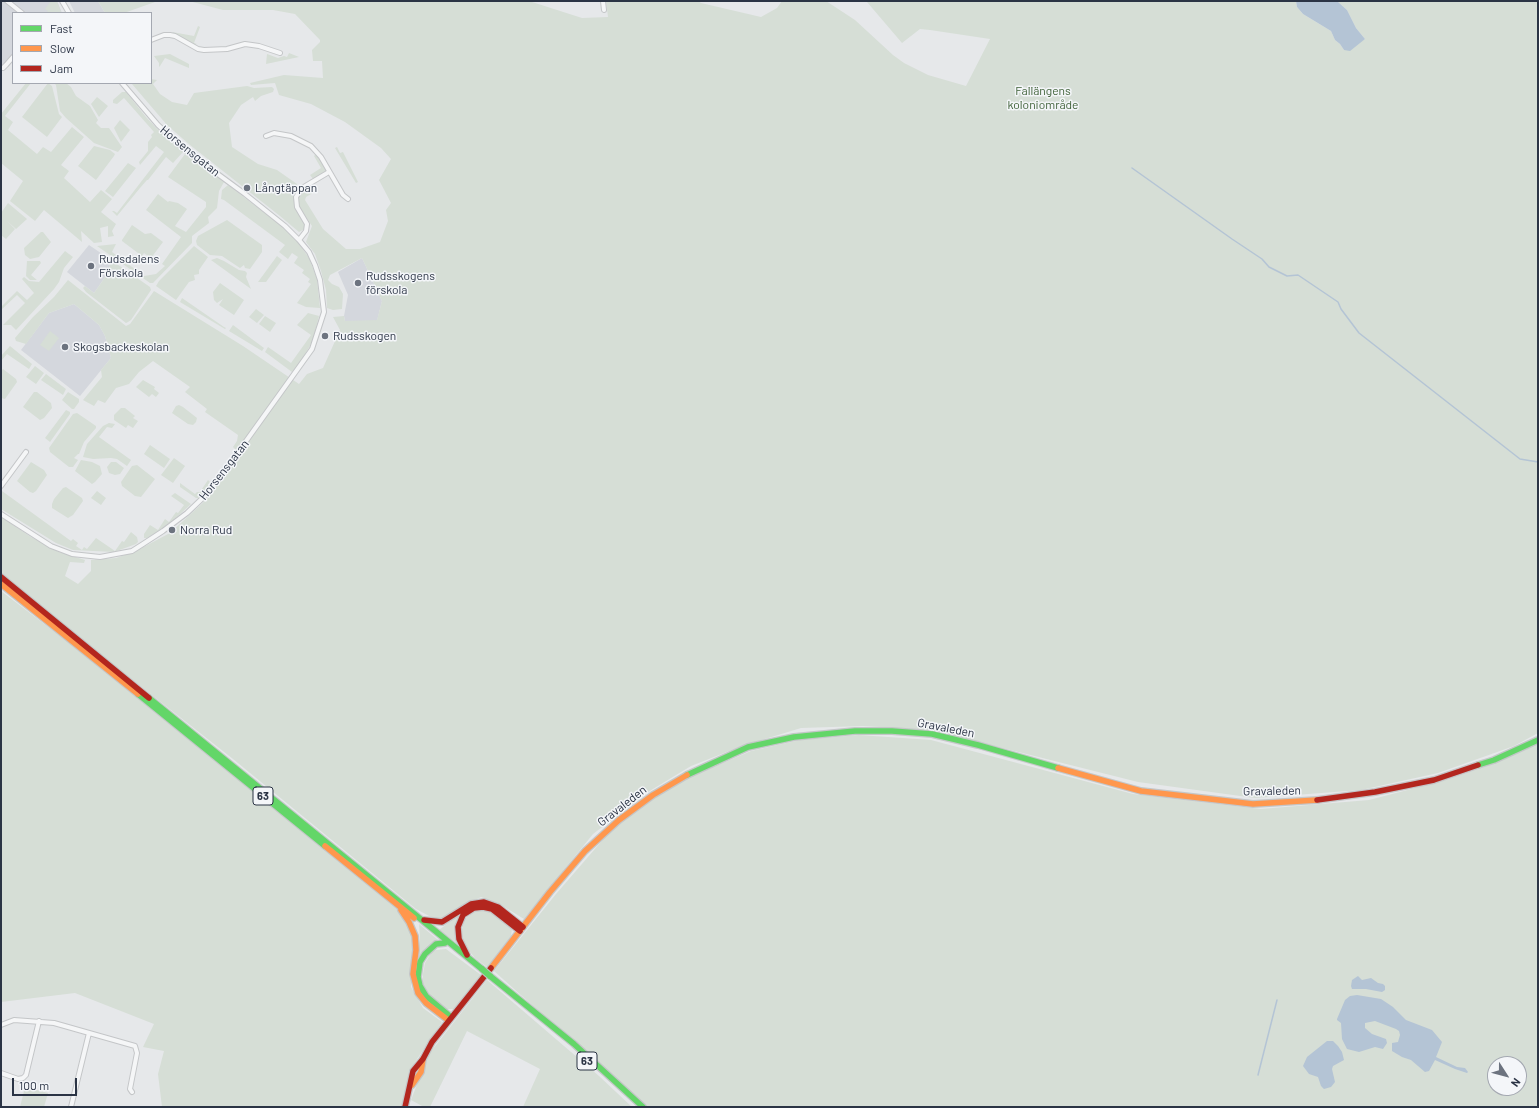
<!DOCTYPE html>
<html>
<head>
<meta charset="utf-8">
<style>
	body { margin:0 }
	#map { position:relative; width:1539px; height:1108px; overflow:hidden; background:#e6e8ea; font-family:Barlow,sans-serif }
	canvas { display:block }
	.frame { position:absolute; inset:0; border:2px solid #2b3445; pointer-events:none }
	.legend { position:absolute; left:12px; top:12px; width:140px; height:72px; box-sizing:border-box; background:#f4f6f9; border:1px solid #a4a8b1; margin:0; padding:5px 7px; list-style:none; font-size:12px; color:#2b3445 }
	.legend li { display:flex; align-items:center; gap:8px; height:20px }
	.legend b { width:20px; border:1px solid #a4a8b1 }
	.north { position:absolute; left:1487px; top:1056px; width:40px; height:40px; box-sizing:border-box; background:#f4f6f9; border:1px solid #a4a8b1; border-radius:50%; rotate:126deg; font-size:11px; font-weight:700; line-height:16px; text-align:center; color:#2b3445 }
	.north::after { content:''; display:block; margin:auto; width:14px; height:18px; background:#6c737f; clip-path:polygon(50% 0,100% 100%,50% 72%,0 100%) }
	.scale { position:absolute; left:12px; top:1078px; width:65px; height:18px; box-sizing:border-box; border:2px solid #2b3445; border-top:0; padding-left:5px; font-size:12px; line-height:14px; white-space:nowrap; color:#2b3445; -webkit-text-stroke:3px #f4f6f9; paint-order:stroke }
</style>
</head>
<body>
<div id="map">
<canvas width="1539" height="1108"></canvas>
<div class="frame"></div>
<ul class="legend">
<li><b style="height:5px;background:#63d668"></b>Fast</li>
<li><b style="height:5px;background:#ff974d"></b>Slow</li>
<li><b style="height:5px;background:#b3261e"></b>Jam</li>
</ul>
<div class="north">N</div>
<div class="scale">100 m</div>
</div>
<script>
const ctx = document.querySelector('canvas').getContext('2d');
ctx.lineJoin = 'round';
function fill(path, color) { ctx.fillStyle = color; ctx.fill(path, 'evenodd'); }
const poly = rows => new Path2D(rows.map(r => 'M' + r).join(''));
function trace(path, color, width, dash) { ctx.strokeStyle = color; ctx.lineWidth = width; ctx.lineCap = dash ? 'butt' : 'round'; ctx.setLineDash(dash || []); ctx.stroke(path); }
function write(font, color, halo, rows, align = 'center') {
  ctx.font = font + ' Barlow,sans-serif'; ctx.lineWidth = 3; ctx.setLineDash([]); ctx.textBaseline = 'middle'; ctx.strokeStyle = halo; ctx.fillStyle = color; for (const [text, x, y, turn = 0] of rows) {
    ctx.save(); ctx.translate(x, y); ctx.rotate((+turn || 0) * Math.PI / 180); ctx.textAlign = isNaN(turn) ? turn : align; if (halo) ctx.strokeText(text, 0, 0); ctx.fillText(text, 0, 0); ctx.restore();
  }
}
fill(poly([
	[1,1,57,1,62,13,13,13,13,61,3,70,1,68],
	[69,1,98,1,105,13,75,13],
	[89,245,111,260,108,273,94,293,67,272],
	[362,258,382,301,377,321,345,321,344,316,348,295,338,272],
	[74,304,99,325,105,336,111,358,80,396,21,350,49,313]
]), '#d4d7dd');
fill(poly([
	[51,1,57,1,61,12,59,13,46,13,48,11,45,9],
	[98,1,155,1,155,2,124,13,105,13],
	[189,1,529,1,582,18,608,17,606,1,698,1,701,3,761,17,777,8,782,1,826,1,855,20,893,55,904,63,928,75,966,86,990,39,930,30,920,29,902,43,867,2,869,1,1296,1,1297,7,1303,14,1331,31,1335,40,1340,44,1344,50,1365,39,1356,28,1347,10,1337,1,1538,1,1538,733,1514,746,1438,773,1361,790,1255,798,1138,782,931,730,863,726,801,728,742,746,691,766,648,792,593,834,524,919,498,903,481,897,460,907,452,914,442,918,433,918,416,909,233,759,77,636,1,574,1,517,31,537,59,552,85,560,84,563,70,562,65,576,78,584,91,571,91,560,116,558,136,551,170,533,207,499,249,443,246,437,236,450,233,447,237,441,238,435,205,412,207,409,185,392,190,387,153,361,139,372,129,384,116,388,105,403,98,400,94,406,83,400,102,377,101,370,111,358,105,336,99,325,74,304,49,313,26,344,16,341,15,338,33,317,54,297,68,280,126,326,130,324,154,291,243,346,299,384,307,374,323,368,340,330,333,317,344,316,345,321,377,320,382,301,362,258,330,275,328,280,332,284,339,287,343,294,342,309,333,310,327,308,326,290,321,271,315,254,306,242,312,226,299,207,298,202,299,196,303,190,312,184,316,191,306,197,305,200,323,229,346,249,360,249,380,242,388,221,386,210,391,203,379,180,391,159,381,148,345,122,311,104,279,95,275,83,251,85,250,83,284,75,323,78,322,61,313,61,312,50,320,42,320,40,295,14,273,10,223,10],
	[198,26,200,27,194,43,197,44,194,45,172,32,194,36],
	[289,53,299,57,266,64,267,54,278,58,284,56,287,57],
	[170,54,189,64,189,68,165,58,160,66,159,67,159,63,154,56],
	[151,79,157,80,153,84,160,94,172,102,187,105,194,93,247,86,254,88,272,87,274,89,273,92,261,96,255,101,253,97,241,105,229,123,232,147,258,164,277,170,297,184,295,206,308,227,299,232,280,216,190,145,167,125,132,84,133,83,151,83],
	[26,83,31,83,5,116,13,122,8,130,37,154,43,147,51,152,72,127,84,137,61,165,69,171,64,178,90,202,101,190,112,199,101,212,116,224,112,231,114,236,108,237,108,226,100,228,102,242,94,243,81,231,82,242,44,210,35,221,10,201,23,181,1,163,1,114],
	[48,83,52,86,59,114,62,117,47,137,22,117],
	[54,83,66,83,71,87,76,96,90,106,98,120,96,123,101,128,109,128,122,147,118,152,94,143,66,118,60,111,56,85],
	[122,92,126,92,146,117,164,136,183,152,173,163,166,157,148,180,147,180,140,188,117,216,112,211,114,211,117,213,164,152,156,146,140,165,139,162,148,151,148,142,152,137,151,135,154,132,124,98,117,104,113,103,113,100],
	[97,97,108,106,99,117,91,104],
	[120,120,130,130,121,142,114,128],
	[94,146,110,150,115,154,114,156,96,180,78,166],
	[337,147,340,153,343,152,358,182,356,183,335,148],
	[185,154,224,182,219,191,217,208,208,217,209,223,192,236,192,243,153,283,150,283,97,246,116,244,112,252,144,276,156,274,165,266,162,264,181,237,146,210,158,194,168,202,169,201,178,203,187,209,175,226,186,232,206,207,206,202,168,177],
	[316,154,326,169,326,171,313,179,310,175,321,168,314,156],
	[128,163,136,168,113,197,105,191],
	[228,185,283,227,295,238,309,258,317,279,320,308,306,307,297,303,311,284,308,282,310,279,302,273,304,270,294,263,298,257,292,253,288,259,279,252,285,245,224,200,221,199,222,190],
	[8,203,27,219,16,229,7,221,15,229,6,239,1,235,1,213],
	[227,220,262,245,262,252,250,269,245,268,244,265,240,268,222,256,210,255,197,245,196,241,198,236],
	[132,225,145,234,151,233,163,242,151,258,144,253,142,256,122,241,122,240],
	[41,232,43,232,51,242,39,257,30,259,25,255,24,248],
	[194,246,208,257,199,270,199,274,194,275,195,280,189,282,176,300,156,286,159,281],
	[65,251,73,257,64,268,59,282,54,289,16,330,11,325,3,325,25,303,17,295,1,310,1,307,17,291,27,300,34,293,22,279,24,277,29,281,39,282],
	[277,256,282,260,266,282,258,282],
	[217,258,224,261,239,270,245,271,247,273,246,277,251,289,211,260],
	[111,260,150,287,151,290,131,320,128,322,126,323,86,292,83,288,85,286,94,293,108,273],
	[27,261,40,261,41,263,31,275,37,280,30,280,26,276],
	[220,283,244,300,234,315,219,305,223,299,217,303,214,300,213,292],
	[182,298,224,327,226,328,225,329,180,302],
	[256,309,264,315,257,323,249,317],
	[308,313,319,316,313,340,302,360,292,372,265,352,268,347,291,363,311,335,297,325],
	[265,316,276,323,270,332,259,324],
	[233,325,264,348,262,351,229,331],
	[50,331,59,338,49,351,40,345],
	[10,346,32,364,29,369,7,354,1,361,1,356],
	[35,366,44,373,36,384,26,377],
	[3,369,16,379,17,382,5,399,1,398,1,371],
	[46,374,66,389,63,395,41,380],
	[143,380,155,387,154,389,159,393,156,397,152,394,149,397,136,387],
	[34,392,37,392,51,403,52,408,44,418,40,420,23,407],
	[68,392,79,399,79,402,74,409,72,409,62,400],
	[179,405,183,407,197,418,196,422,193,425,188,424,172,413,176,406],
	[121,408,125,408,135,416,133,418,138,421,133,428,128,425,126,428,114,420,114,415],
	[66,410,70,412,70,414,50,442,45,438],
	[77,413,96,426,96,428,84,442,79,454,78,454,74,458,78,460,73,467,69,467,50,452,49,448,73,414],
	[109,423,115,424,112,428,107,427,99,437,131,460,127,466,117,459,111,458,93,459,83,457,87,444,103,426],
	[150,445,170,459,164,468,144,454],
	[174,458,185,466,173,483,161,475],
	[81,460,92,462,100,466,102,474,95,482,92,484,75,471],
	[31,462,44,470,47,475,36,491,33,493,30,492,17,481],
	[111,462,116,462,124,468,120,474,115,475,109,473,107,467],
	[137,465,155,479,141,497,135,496,122,486,121,482,132,466],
	[208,480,211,483,198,498,196,498,180,487,180,483,195,494,197,492,200,492],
	[66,487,82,498,83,501,73,515,68,518,52,508,52,504,54,499,63,488],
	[2,491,71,541,73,539,78,543,76,546,82,550,84,547,87,549,96,538,115,551,122,541,124,542,131,532,137,537,138,542,136,544,114,552,73,550,56,543,1,509],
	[97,491,106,498,101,505,91,498],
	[175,493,191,504,178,516,160,530,147,538,144,538,144,534,150,525,158,530,165,519,169,522,176,512,178,513,184,505,171,496],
	[1,591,60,636,405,913,415,932,411,964,411,987,423,1008,442,1022,409,1071,402,1107,162,1107,158,1074,164,1051,143,1047,154,1024,75,993,1,1002],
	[859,735,931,740,1133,794,1261,809,1369,800,1446,780,1496,763,1538,744,1538,1107,646,1107,494,971,556,894,613,828,663,792,697,774,751,751,800,740],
	[1495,1064,1519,1064,1519,1088,1495,1088],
	[482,910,495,914,512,928,511,936,487,967,475,958,466,947,463,939,462,929,465,919,474,912],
	[464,911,458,918,459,942,457,943,439,930],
	[419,924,438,940,434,943,416,966,420,939],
	[446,949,481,975,454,1009,445,1009,429,996,423,984,423,974,425,963,432,952,436,950],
	[487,980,599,1076,632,1107,523,1107,540,1069,467,1031,430,1107,424,1107,411,1100,429,1054],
	[25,1087,48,1093,44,1107,20,1107]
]), '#d6ded6');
fill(poly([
	[1296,1,1337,1,1347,10,1356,28,1365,39,1350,51,1344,50,1340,44,1335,40,1331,31,1303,14,1297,7],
	[1358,976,1362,980,1371,978,1378,983,1383,984,1385,986,1385,990,1382,992,1366,989,1352,989,1351,986,1352,980],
	[1357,995,1381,999,1393,1007,1406,1020,1432,1030,1442,1042,1436,1057,1457,1067,1465,1068,1468,1072,1467,1073,1455,1069,1435,1060,1429,1071,1425,1072,1411,1060,1402,1057,1392,1051,1392,1043,1398,1042,1400,1035,1399,1031,1396,1029,1375,1021,1365,1023,1365,1028,1372,1034,1386,1039,1387,1043,1383,1049,1375,1047,1359,1052,1347,1049,1342,1039,1341,1023,1337,1020,1337,1019,1345,1000,1350,996],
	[1327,1041,1333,1041,1338,1046,1342,1052,1344,1060,1333,1066,1332,1069,1335,1082,1331,1087,1324,1089,1321,1086,1318,1077,1309,1074,1303,1066,1307,1057]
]), '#b4c4d5');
trace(poly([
	[1132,168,1232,239,1262,259,1269,267,1287,276,1298,275,1338,302,1341,309,1359,333,1520,459,1538,462],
	[1258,1075,1277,1000]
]), '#b4c4d5', 1.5);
const street = poly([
	[7,1,22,13],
	[62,1,69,13],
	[603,1,604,10],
	[151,40,164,35,170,35,175,36,198,49,204,50,227,49,245,44,259,46,280,53],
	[1,68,3,68,6,65,13,57],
	[266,136,274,133,291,136,311,146,321,157,343,195,348,199],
	[299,240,306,231,307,224,297,207,296,197,302,188,329,172],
	[1,486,26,452],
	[1,514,51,546,72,554,100,557,132,551,143,544,163,531,187,513,208,493,221,476,312,349,324,312,320,280,315,265,309,252,299,240,285,226,245,194,185,150,158,125,122,83],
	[1,1025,14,1020,54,1023,135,1046,137,1053,130,1089,132,1092],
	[1,1073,18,1079,23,1078,26,1075,39,1021],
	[71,1107,89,1033]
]);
const fast = poly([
	[138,694,325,846],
	[149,698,482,969],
	[1478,765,1494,760,1538,740],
	[687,775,748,747,794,737,855,731,892,731,932,734,978,745,1058,768],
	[445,943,436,944,425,954,420,962,418,977,420,986,426,996,451,1017],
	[490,976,574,1044,643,1107]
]);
const slow = poly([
	[1,584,138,694],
	[1058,768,1141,791,1253,804,1317,800],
	[325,846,414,918],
	[401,910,409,922,415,936,416,950,413,974,418,993,426,1003,448,1020],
	[491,968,550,892,585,851,619,820,653,795,687,775],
	[412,1085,421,1072,423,1059]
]);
const jam = poly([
	[1,577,149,698],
	[1317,800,1375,792,1434,780,1478,765],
	[424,920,442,922,471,904,484,902,498,907,523,927],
	[467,955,459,939,458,927,463,915,474,908,483,907,492,909,520,931],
	[405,1107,413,1071,423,1059,432,1042,491,968]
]);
trace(street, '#c4c6c8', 6);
trace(fast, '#c4c6c8', 8);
trace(slow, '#c4c6c8', 8);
trace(jam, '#c4c6c8', 8);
trace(street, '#f5f6f7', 4);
trace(fast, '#63d668', 5.5);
trace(slow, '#ff974d', 5.5);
trace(jam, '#b3261e', 5.5);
const fastBridge = poly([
	[482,969,490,976]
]);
trace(fastBridge, '#c2c5c8', 8, []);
trace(fastBridge, '#63d668', 6);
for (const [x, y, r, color] of [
	[247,188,4,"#6c737f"],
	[91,266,4,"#6c737f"],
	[358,283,4,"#6c737f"],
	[325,336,4,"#6c737f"],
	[65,347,4,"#6c737f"],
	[172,530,4,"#6c737f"]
]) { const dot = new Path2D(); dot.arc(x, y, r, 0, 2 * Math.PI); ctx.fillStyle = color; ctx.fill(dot); trace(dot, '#f4f6f9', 1.5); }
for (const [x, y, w] of [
	[263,796,20],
	[587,1061,20]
]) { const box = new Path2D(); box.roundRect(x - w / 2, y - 9, w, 18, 3); ctx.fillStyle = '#f4f6f9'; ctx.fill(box); trace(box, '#2b3445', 1); }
write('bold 11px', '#2b3445', null, [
	["63",263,796],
	["63",587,1061]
]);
write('12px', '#3f6138', '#f4f6f9', [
	["Fallängens",1043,91],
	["koloniområde",1043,105]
]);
write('12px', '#2b3445', '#f4f6f9', [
	["Horsensgatan",190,151,39],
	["Horsensgatan",224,470,-52],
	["Gravaleden",946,728,11],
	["Gravaleden",1272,791,-1],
	["Gravaleden",622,806,-38]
]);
write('12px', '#2b3445', '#f4f6f9', [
	["Långtäppan",255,188],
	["Rudsdalens",99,259],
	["Förskola",99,273],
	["Rudsskogens",366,276],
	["förskola",366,290],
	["Rudsskogen",333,336],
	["Skogsbackeskolan",73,347],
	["Norra Rud",180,530]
], 'left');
</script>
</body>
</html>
